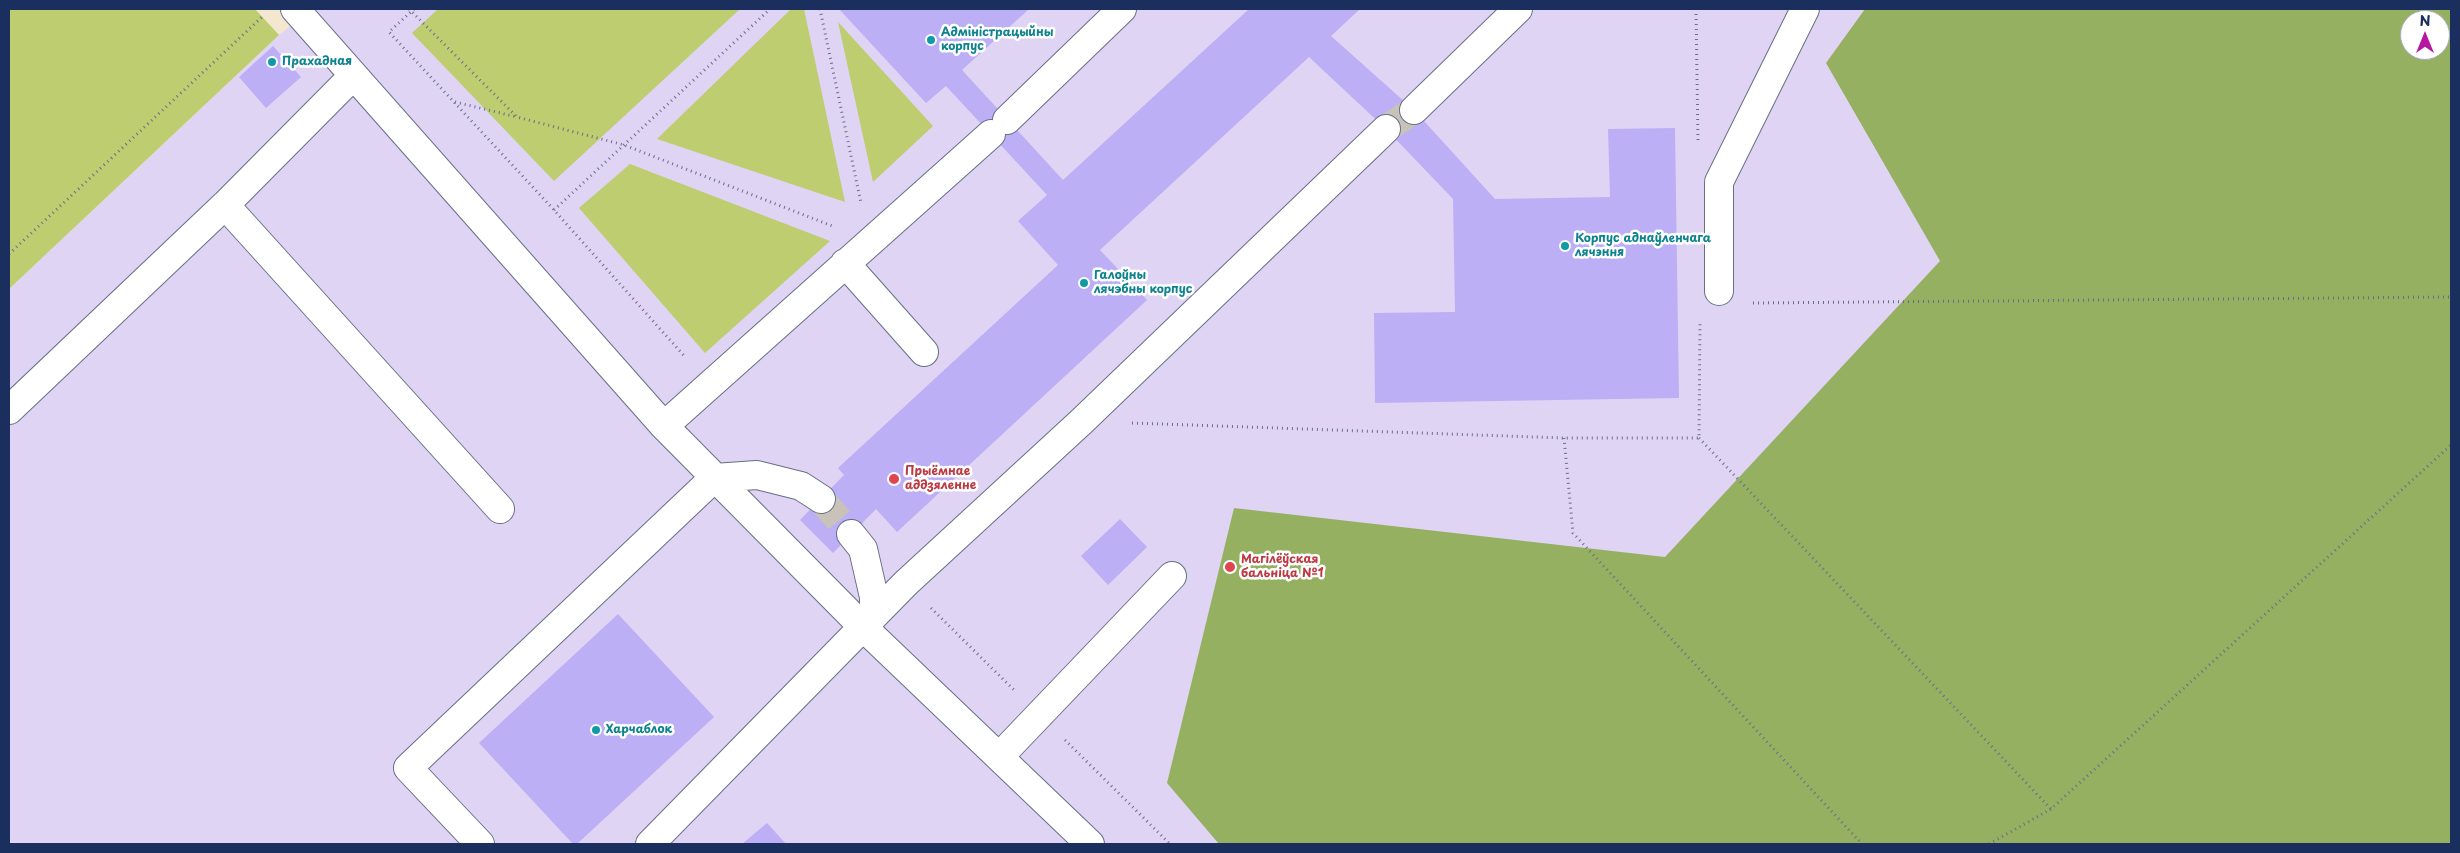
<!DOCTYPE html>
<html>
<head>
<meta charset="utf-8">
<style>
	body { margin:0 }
	#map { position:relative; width:2460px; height:853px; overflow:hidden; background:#f3e7cf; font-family:"Playpen Sans",sans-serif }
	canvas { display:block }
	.frame { position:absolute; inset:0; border:10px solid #1b2f5e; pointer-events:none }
	.north { position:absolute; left:2400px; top:10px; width:50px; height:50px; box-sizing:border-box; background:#fff; border:1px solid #a4acbf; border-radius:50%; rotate:0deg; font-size:14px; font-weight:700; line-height:20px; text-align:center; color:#1b2f5e }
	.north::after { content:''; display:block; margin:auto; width:18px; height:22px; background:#b5179e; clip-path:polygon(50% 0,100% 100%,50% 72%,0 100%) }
</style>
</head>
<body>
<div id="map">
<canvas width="2460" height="853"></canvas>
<div class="frame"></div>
<div class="north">N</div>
</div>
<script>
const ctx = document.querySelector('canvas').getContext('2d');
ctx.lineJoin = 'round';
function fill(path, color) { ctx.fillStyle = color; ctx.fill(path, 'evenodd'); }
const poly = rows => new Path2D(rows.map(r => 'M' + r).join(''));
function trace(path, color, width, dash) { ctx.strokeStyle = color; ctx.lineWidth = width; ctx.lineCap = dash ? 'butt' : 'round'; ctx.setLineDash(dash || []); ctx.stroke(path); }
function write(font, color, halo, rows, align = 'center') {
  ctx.font = font + ' "Playpen Sans",sans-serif'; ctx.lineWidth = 5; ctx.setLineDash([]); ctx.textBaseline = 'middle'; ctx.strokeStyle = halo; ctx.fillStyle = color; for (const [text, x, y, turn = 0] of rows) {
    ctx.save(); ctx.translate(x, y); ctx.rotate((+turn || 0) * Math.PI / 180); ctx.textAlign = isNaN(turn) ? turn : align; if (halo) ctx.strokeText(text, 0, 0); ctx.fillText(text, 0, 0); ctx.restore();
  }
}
fill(poly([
	[312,9,2451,9,2451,844,9,844,9,289,279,35],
	[2410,20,2440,20,2440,50,2410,50]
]), '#e0d4f4');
fill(poly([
	[9,9,255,9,279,35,9,289],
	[438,9,740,9,554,181,412,33],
	[791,9,804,9,845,202,657,139],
	[838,22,933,126,873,182],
	[630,164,830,241,705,353,579,208]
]), '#bdcd70');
fill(poly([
	[1865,9,2451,9,2451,844,1219,844,1167,783,1234,508,1665,557,1940,261,1826,63],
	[2410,20,2440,20,2440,50,2410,50]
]), '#96b062');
fill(poly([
	[839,9,1029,9,962,70,1063,180,1249,9,1360,9,1331,36,1414,110,1495,199,1610,197,1608,129,1675,128,1679,398,1375,403,1374,313,1455,312,1453,199,1386,129,1309,57,1100,250,1147,300,897,532,876,509,833,553,800,520,844,475,838,468,1058,265,1018,221,1047,195,946,86,926,103],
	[273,46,301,77,266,108,239,77],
	[1120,519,1147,547,1108,585,1081,556],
	[618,614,714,717,577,844,573,844,479,743],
	[767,823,786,844,742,844]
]), '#bcaff6');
trace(poly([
	[1386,129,1414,110],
	[821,499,851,534]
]), '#c8c2b8', 28, [28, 14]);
const minor = poly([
	[295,9,664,426,864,628,1090,844],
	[1414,110,1518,9],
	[1007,120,1122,9],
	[225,205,500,509],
	[845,263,924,352],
	[1719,291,1719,182,1805,9],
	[9,410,225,205,353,76],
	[664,426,991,134],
	[851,534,863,549,874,597,874,611,866,625],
	[999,757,1172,576],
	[480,844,408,768,714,478,757,475,801,486,821,499],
	[650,844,906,583,1081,422,1386,129]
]);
trace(minor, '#676f86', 30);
trace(poly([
	[409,9,517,117,624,145,835,227],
	[414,9,389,32,554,210,686,358],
	[820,9,861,203],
	[1696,9,1698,143],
	[455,102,517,117],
	[554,210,770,9],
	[9,254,262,17],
	[1753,303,2451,297],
	[1132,423,1564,438,1699,438,1700,321],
	[1564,438,1573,533,1862,844],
	[1699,438,2051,809],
	[931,608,1014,690],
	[1065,740,1170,844],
	[1989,844,2051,809,2451,445]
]), '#676f86', 3, [1, 4]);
trace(minor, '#fff', 28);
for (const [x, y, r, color] of [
	[931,40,5,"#0f9aa8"],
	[272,62,5,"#0f9aa8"],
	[1565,246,5,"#0f9aa8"],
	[1084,283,5,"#0f9aa8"],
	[894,479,6,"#e0444e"],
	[1230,567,6,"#e0444e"],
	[596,730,5,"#0f9aa8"]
]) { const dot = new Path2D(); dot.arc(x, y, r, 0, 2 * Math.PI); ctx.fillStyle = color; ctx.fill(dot); trace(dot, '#fff', 2); }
write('bold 12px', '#0d838f', '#fff', [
	["Адміністрацыйны",941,33],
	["корпус",941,47],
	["Прахадная",282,62],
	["Корпус аднаўленчага",1575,239],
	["лячэння",1575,253],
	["Галоўны",1094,276],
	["лячэбны корпус",1094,290],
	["Харчаблок",606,730]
], 'left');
write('bold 12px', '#be3a42', '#fff', [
	["Прыёмнае",905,472],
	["аддзяленне",905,486],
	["Магілёўская",1241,560],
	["бальніца №1",1241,574]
], 'left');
</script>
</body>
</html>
